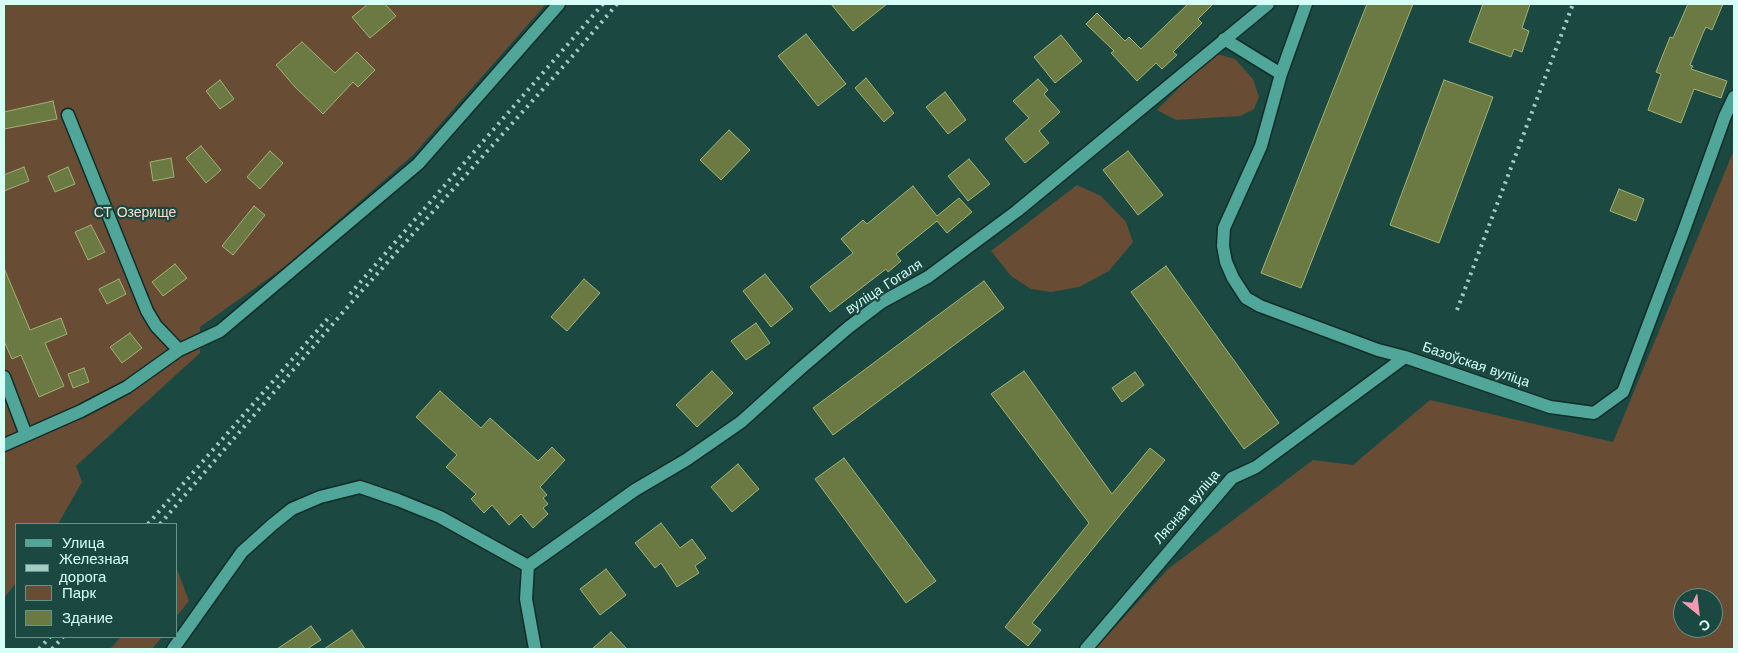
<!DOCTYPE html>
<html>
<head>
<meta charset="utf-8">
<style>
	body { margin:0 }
	#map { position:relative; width:1738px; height:653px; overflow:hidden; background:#1b4942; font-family:"Work Sans",sans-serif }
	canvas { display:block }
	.frame { position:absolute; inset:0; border:5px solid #d6fff6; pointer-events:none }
	.legend { position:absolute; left:15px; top:523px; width:162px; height:115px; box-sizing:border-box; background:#1b4942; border:1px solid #66928a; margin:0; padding:6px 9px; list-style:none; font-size:15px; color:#d6fff6 }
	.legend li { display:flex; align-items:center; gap:10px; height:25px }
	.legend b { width:25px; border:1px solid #66928a }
	.north { position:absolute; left:1673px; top:588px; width:50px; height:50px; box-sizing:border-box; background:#1b4942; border:1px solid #66928a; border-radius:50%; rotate:151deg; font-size:14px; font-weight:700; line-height:20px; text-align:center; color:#d6fff6 }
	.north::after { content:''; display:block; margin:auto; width:18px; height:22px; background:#f19ab3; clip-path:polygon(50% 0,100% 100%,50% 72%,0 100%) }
</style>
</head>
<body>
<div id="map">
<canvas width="1738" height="653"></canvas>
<div class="frame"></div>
<ul class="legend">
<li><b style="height:6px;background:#50a698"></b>Улица</li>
<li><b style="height:6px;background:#a1ccc3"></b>Железная дорога</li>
<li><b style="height:14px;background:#684c34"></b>Парк</li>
<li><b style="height:14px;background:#6b7a42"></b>Здание</li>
</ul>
<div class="north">С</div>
</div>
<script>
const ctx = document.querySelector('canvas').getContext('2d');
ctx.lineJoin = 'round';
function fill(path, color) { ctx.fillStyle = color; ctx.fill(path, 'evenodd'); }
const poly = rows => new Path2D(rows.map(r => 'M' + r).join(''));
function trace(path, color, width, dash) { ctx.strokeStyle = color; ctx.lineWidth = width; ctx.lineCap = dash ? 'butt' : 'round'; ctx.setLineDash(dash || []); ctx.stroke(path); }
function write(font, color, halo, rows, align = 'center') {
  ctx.font = font + ' "Work Sans",sans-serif'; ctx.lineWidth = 4.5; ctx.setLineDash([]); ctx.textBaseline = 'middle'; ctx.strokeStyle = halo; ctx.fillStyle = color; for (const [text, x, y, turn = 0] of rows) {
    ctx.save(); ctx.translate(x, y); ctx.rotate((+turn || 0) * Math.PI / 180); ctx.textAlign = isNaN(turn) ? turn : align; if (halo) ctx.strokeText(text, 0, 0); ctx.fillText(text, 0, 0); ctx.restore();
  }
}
fill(poly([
	[4,4,546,4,413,155,286,266,200,327,200,353,76,466,82,482,58,524,16,524,16,583,4,598],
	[1217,54,1235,59,1253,79,1259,97,1254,109,1240,116,1176,120,1157,110,1202,65],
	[1734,150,1734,649,1095,649,1168,569,1313,460,1353,465,1430,400,1613,442],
	[1683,598,1713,598,1713,628,1683,628],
	[1077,185,1101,196,1126,222,1133,242,1109,271,1079,287,1051,292,1031,289,1011,276,991,251],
	[177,569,189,601,176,617,176,570],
	[121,637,162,637,152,649,110,649]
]), '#684c34');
const building = poly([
	[368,4,385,4,396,16,370,38,352,17,368,4],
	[831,4,887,4,853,31,831,4],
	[1188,4,1213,4,1198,19,1202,23,1173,52,1177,55,1162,69,1156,63,1137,81,1111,53,1114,51,1086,24,1097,13,1125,41,1129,37,1141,49,1188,4],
	[1367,4,1413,4,1301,288,1261,273,1367,4],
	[1483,4,1530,4,1522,28,1529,31,1522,52,1514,49,1511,57,1469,42,1483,4],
	[1688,4,1723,4,1712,30,1706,27,1703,33,1690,65,1693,66,1691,69,1727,81,1721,98,1694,89,1681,123,1648,110,1661,74,1656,72,1670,37,1673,38,1688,4],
	[806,34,846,84,818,106,778,56,806,34],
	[1061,35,1082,61,1055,83,1034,57,1061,35],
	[302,42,335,73,357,52,375,70,358,87,353,82,323,114,295,87,276,65,302,42],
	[866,78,894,113,884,122,855,88,866,78],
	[1038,79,1048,90,1044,94,1060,112,1039,131,1049,143,1025,163,1005,139,1029,118,1013,101,1038,79],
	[220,80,234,99,220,109,206,91,220,80],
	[1444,80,1493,97,1439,243,1390,225,1444,80],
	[945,92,966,120,948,134,926,107,945,92],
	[53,101,57,119,4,129,4,112,53,101],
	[729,130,750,150,721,180,700,160,729,130],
	[201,146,221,170,206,183,186,158,201,146],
	[270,151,283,163,260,189,247,177,270,151],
	[1128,151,1163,195,1138,215,1103,170,1128,151],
	[171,158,174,177,153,181,150,162,171,158],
	[969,159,990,184,968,201,948,176,969,159],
	[24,167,29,181,4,191,4,175,24,167],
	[68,167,75,184,55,192,48,176,68,167],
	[913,186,937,216,959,198,972,212,947,233,937,221,896,254,901,261,888,272,886,269,830,312,810,287,853,253,841,239,863,220,867,224,913,186],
	[1619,189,1644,199,1636,221,1610,211,1619,189],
	[254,206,265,215,233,255,222,246,254,206],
	[91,225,105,252,88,260,75,232,91,225],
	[175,264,187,278,163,296,152,282,175,264],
	[1166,266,1279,423,1244,449,1131,292,1166,266],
	[4,268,30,330,61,318,67,334,45,343,64,386,39,397,21,355,12,359,4,341,4,268],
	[765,274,793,309,771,327,743,291,765,274],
	[119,279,126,294,107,304,99,289,119,279],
	[584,279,600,293,567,331,551,317,584,279],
	[984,281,1004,308,833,435,813,408,984,281],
	[756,323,770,343,746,360,731,341,756,323],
	[130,333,142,348,122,363,110,347,130,333],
	[84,368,89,382,73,388,68,374,84,368],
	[712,371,733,393,697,427,676,405,712,371],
	[1024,371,1112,494,1150,448,1165,460,1032,623,1041,630,1028,646,1005,627,1089,523,991,394,1024,371],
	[1135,372,1144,385,1122,402,1112,388,1135,372],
	[440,391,481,428,490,418,538,461,552,447,565,460,540,487,547,495,543,498,548,504,543,508,548,514,533,528,521,514,509,525,492,505,484,513,471,499,476,494,446,467,457,455,416,417,440,391],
	[844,458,936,581,906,603,815,479,844,458],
	[738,464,759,489,732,512,711,487,738,464],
	[661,523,680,548,692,539,706,558,695,566,699,573,677,587,661,563,655,568,635,543,661,523],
	[606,569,626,595,600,615,580,589,606,569],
	[311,626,321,640,307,649,277,649,311,626],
	[352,630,365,649,324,649,352,630],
	[611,632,627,649,592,649,611,632]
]);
fill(building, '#6b7a42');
trace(building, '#a1b274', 1);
const minor = poly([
	[1306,4,1281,74,1261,146,1224,228,1223,246,1226,262,1233,278,1246,298,1260,306,1378,350,1405,357,1550,407,1594,413,1623,392,1684,230,1725,116,1734,97],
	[1224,39,1281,74],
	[68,115,147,311,156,326,179,350],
	[4,377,26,435],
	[4,445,81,411,127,387,179,350,220,331,418,164,559,4],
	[528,566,635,490,686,460,741,422,800,369,849,327,882,302,928,277,1017,211,1268,4],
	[528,566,526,599,535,649],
	[173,649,242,552,272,525,292,509,320,497,360,487,398,500,440,517,528,566],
	[1086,649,1232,478,1256,467,1405,357]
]);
trace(minor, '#112c28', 15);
trace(minor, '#50a698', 12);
trace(poly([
	[350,294,603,4],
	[1457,310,1573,4],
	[148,524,331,315],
	[160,524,351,303,570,59,617,4],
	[39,649,50,637],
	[52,649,63,637]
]), '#a1ccc3', 4, [2.5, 5]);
write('14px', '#fbdec7', '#1b4942', [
	["СТ Озерище",135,213]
]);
write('14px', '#d6fff6', '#1b4942', [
	["вуліца Гогаля",884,287,-33],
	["Базоўская вуліца",1476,365,19],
	["Лясная вуліца",1187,507,-49]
]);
</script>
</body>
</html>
